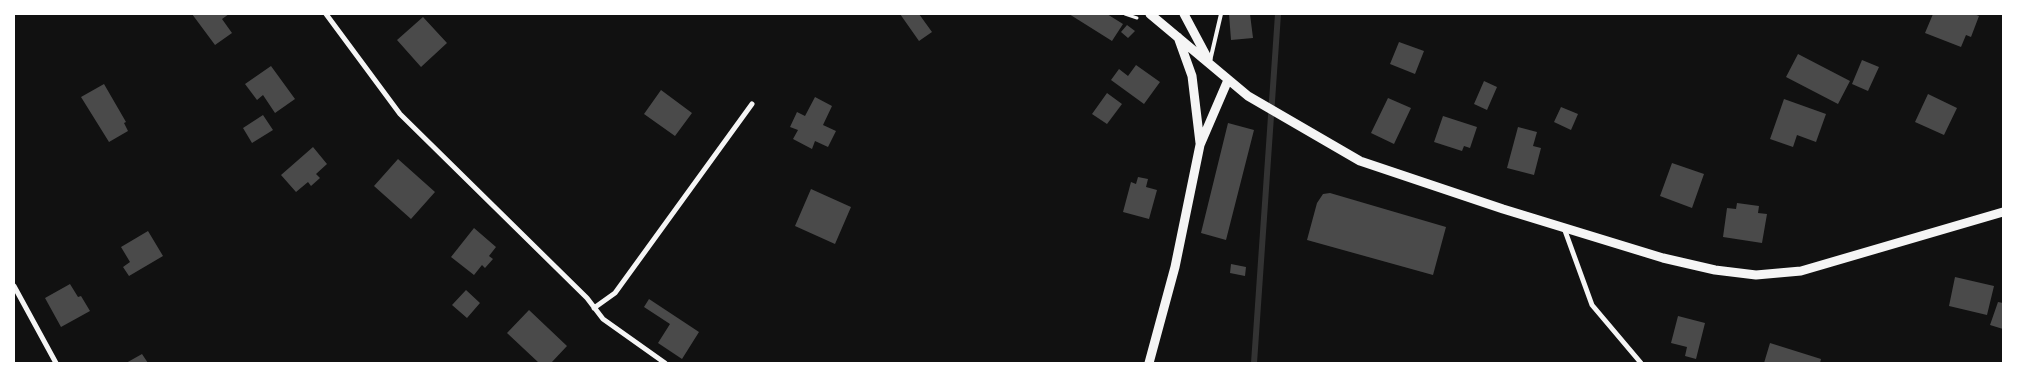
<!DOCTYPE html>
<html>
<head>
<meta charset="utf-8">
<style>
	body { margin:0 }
	#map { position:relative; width:2017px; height:377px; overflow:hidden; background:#111; font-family:Montserrat,sans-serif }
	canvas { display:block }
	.frame { position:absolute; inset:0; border:15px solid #fff; pointer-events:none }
</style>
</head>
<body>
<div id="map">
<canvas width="2017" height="377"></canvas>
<div class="frame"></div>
</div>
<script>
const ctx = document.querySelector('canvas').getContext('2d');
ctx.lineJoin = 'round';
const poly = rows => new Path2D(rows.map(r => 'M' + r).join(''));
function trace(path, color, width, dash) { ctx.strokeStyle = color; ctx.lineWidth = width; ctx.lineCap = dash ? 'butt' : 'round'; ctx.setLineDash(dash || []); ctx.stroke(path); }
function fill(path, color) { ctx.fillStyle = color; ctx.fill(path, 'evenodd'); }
trace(poly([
	[1254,363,1278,14]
]), '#333', 6);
fill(poly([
	[192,14,229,14,222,19,232,33,215,45],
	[900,14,919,14,932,32,919,41],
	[1069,14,1107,14,1123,24,1112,41],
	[1229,14,1250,14,1253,38,1231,40],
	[1933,14,1974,14,1979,16,1971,37,1966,35,1961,47,1925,33],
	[423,17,447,43,421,67,397,40],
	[1127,25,1135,31,1128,38,1121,32],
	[1399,42,1424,51,1415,74,1390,64],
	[1798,54,1850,81,1838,104,1786,77],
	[1862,60,1879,67,1868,91,1852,84],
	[1136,65,1160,82,1144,104,1111,80,1119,69,1128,76],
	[271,66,295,99,275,113,263,95,257,100,245,84],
	[1484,81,1497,87,1487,110,1474,104],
	[104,84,126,122,124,123,128,131,109,142,81,97],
	[661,90,692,113,675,136,644,114],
	[1107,93,1122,104,1107,124,1092,114],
	[1928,94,1957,108,1944,135,1915,122],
	[815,97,832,106,823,125,836,131,828,147,815,141,812,149,793,139,798,130,790,127,797,112,805,116],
	[1388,98,1411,108,1394,144,1371,133],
	[1784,99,1826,114,1816,142,1797,135,1793,147,1770,139],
	[1561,107,1578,114,1571,130,1554,122],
	[263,115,273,130,252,143,243,128],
	[1443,116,1477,127,1470,148,1464,146,1462,151,1434,142],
	[1228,123,1254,130,1226,240,1201,233],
	[1518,127,1537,132,1533,146,1541,148,1534,175,1507,168],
	[313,147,327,164,316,174,320,178,311,186,308,182,296,192,281,175],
	[398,159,435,192,411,219,374,186],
	[1672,163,1704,174,1692,208,1660,196],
	[1138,177,1148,179,1146,187,1157,190,1149,219,1123,212,1131,182,1136,184],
	[811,189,851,207,835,244,795,226],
	[1330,193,1446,227,1433,275,1307,240,1317,203,1323,194],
	[1737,203,1759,206,1758,213,1767,214,1762,243,1723,237,1727,208,1736,209],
	[474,228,496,247,489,256,493,259,485,268,482,265,474,275,451,257],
	[148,231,163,256,129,276,123,267,130,262,121,247],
	[1231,264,1246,267,1245,276,1230,273],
	[1955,277,1994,286,1987,315,1949,306],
	[70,284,78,297,81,296,90,311,61,327,45,298],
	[466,290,480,303,467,318,452,305],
	[649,299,699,332,682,359,658,343,670,324,644,307],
	[1998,302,2003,303,2003,329,1990,325],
	[529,310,567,346,551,363,539,363,507,333],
	[1678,316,1705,323,1696,359,1685,356,1687,347,1671,343],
	[1770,343,1821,359,1820,363,1764,363],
	[142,354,148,363,126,363]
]), '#4a4a4a');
trace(poly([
	[1125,14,1137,18]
]), '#f5f5f5', 3);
trace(poly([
	[1210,61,1221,14]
]), '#f5f5f5', 4);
trace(poly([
	[326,14,400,114,587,298,603,319,665,363],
	[1564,228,1592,305,1641,363],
	[14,286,56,363],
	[594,308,615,293,752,104]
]), '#f5f5f5', 5);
trace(poly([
	[1150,14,1248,96,1360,161,1503,209,1663,258,1715,270,1756,275,1801,271,2003,212],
	[1184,14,1208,59],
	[1178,37,1192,76,1200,143],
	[1149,363,1175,267,1200,145,1228,80]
]), '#f5f5f5', 9);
</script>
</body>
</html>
